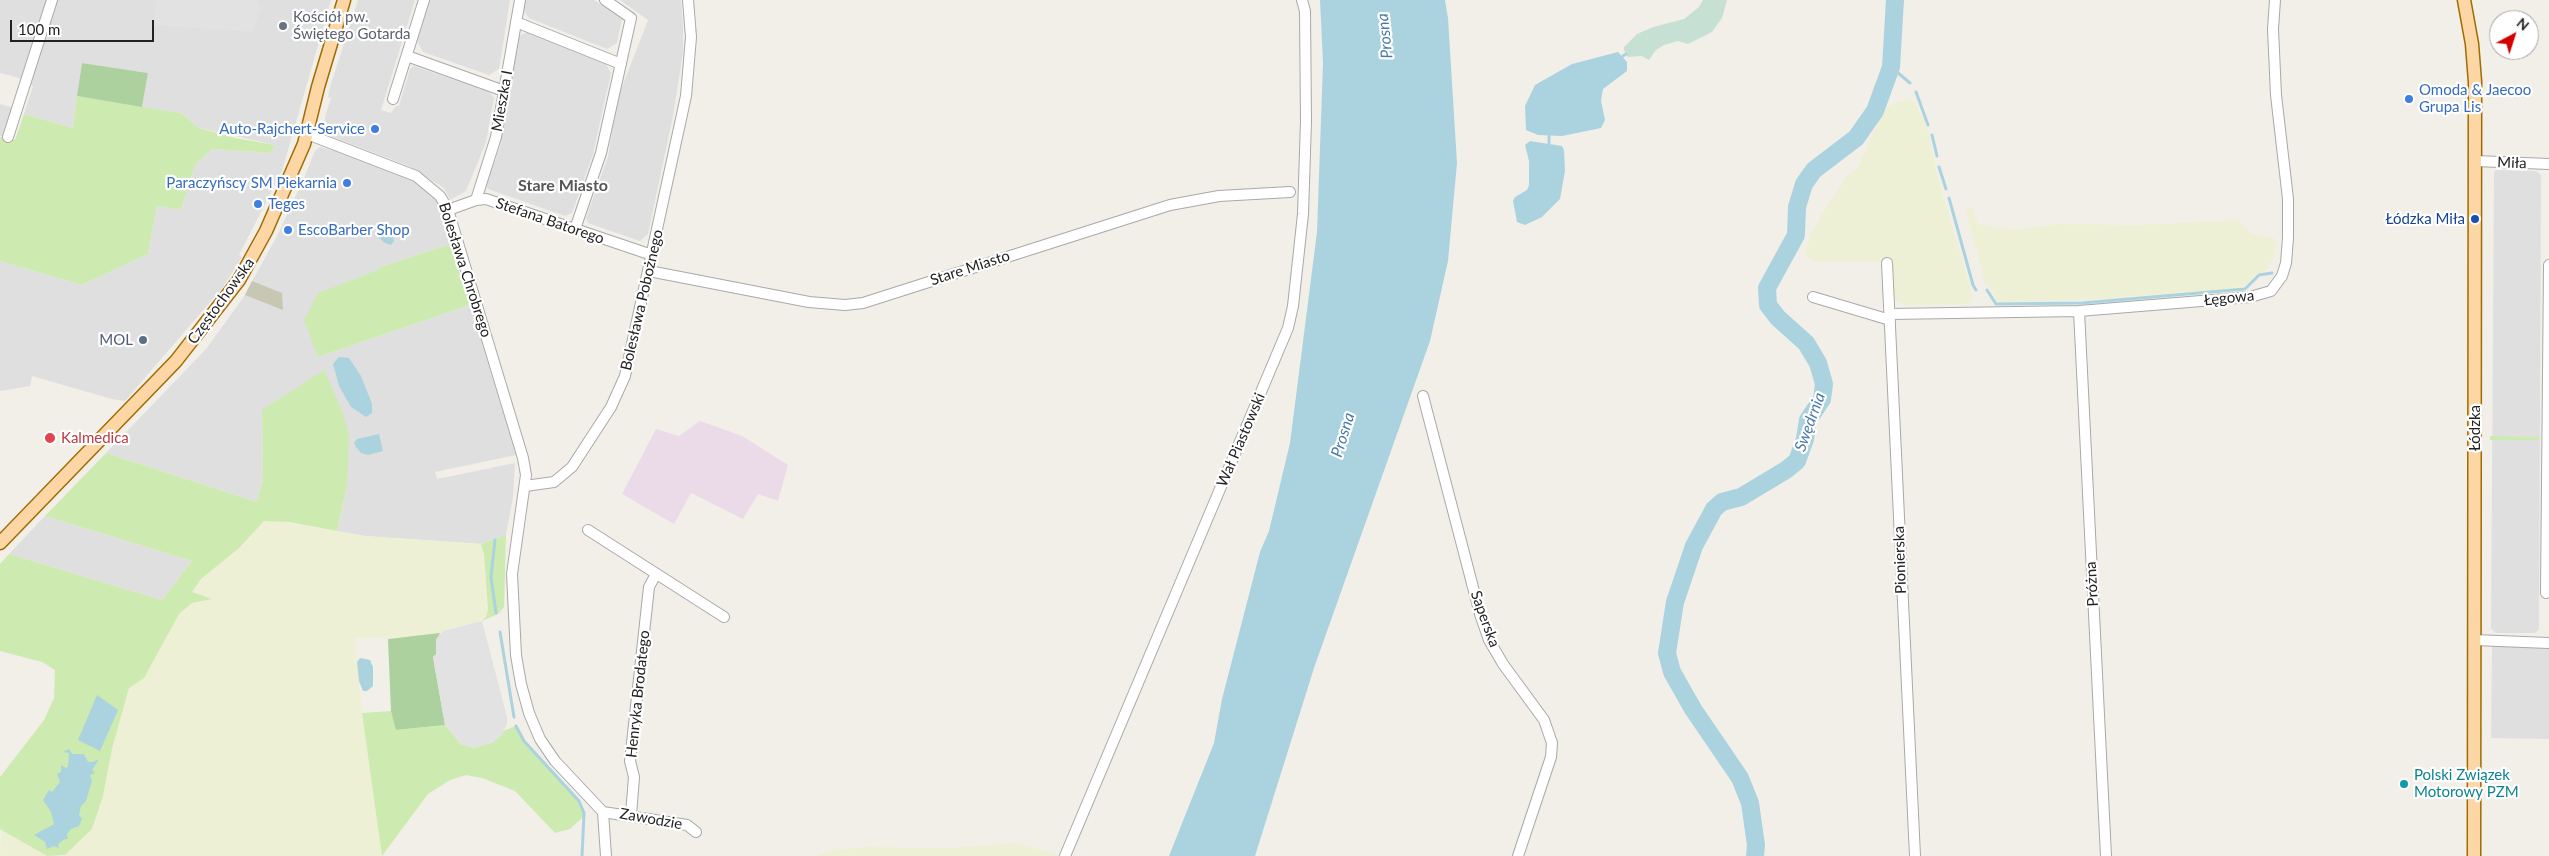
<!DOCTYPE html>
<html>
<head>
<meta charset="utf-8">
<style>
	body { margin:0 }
	#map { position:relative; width:2549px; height:856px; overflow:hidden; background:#f2efe9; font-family:Lato,sans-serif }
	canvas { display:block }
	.north { position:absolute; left:2489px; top:10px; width:50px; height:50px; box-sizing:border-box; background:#fff; border:1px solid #a7a7a7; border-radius:50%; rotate:40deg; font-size:14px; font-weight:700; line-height:20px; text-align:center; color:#222 }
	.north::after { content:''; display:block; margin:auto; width:18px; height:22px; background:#d40000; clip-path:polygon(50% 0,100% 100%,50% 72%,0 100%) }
	.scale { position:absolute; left:10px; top:20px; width:144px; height:22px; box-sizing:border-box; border:2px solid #222; border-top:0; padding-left:6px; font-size:15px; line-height:18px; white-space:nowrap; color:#222; -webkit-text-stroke:4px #fff; paint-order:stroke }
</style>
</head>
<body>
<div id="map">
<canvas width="2549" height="856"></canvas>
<div class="north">N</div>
<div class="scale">100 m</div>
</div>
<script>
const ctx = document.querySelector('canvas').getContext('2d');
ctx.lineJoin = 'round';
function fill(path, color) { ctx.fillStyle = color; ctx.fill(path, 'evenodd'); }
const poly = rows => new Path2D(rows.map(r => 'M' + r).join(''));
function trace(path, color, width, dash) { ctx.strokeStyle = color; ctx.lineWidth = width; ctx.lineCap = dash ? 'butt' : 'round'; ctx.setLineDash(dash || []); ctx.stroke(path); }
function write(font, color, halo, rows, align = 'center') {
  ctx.font = font + ' Lato,sans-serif'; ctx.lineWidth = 4.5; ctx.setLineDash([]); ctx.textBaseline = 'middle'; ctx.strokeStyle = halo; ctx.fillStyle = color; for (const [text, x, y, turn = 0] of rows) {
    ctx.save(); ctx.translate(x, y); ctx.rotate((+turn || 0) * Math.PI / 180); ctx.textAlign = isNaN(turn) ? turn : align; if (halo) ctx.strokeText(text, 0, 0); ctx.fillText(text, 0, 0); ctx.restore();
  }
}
fill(poly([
	[0,0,49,0,23,79,0,73],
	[55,0,331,0,282,171,239,255,242,257,223,287,125,401,112,399,32,376,30,386,0,391,0,261,82,285,148,254,157,206,181,210,195,165,212,149,271,153,275,145,199,128,181,113,142,107,148,73,82,63,73,128,24,114,33,86,30,84],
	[358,0,415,0,381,110,391,113,396,106,399,106,410,69,414,66,489,92,494,98,486,142,466,191,450,200,444,188,409,166,330,136,326,132,325,117,331,98,328,97,330,87],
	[430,0,510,0,499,69,489,75,423,52,417,41],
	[525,0,594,0,622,19,617,43,607,49,529,18,522,9],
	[620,0,681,0,683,26,683,52,673,116,648,234,640,241,588,223,586,218,608,157,617,100,648,20],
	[527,32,606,64,611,73,593,154,572,213,565,216,488,189,486,185,500,147,519,36],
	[0,104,14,108,4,137,0,136],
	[320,147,360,157,413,179,435,196,450,244,380,267,318,357,470,305,516,455,435,472,437,479,515,463,513,497,506,535,481,544,365,536,337,531,347,485,262,410,263,479,257,502,106,453,206,349,243,298,277,236,304,178,315,151],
	[2496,170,2536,171,2541,175,2539,629,2535,633,2496,633,2491,629,2494,172],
	[45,516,192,561,162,600,9,554],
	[2492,646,2549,647,2549,739,2491,738]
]), '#e0dfdf');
fill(poly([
	[700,421,742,436,788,465,778,501,758,494,743,519,691,493,674,524,622,494,656,429,679,436]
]), '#ebdbe8');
fill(poly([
	[252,281,282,293,283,310,245,295]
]), '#c7c7b4');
fill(poly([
	[1908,99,1916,103,1928,131,1937,174,1972,293,1972,300,1968,304,1907,305,1897,302,1893,295,1888,262,1817,262,1807,257,1805,254,1811,232,1844,180,1858,167,1884,110,1890,105],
	[1965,208,1973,208,1978,224,2012,230,2058,224,2139,225,2237,220,2241,222,2250,233,2274,238,2277,245,2273,259,2266,271,2255,275,2246,285,2230,289,2098,299,1998,302,1995,300,1994,292,1985,283],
	[270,520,365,536,481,544,484,554,488,610,486,617,482,621,448,629,440,633,415,637,355,638,362,713,382,856,64,856,92,829,103,796,112,749,129,688,151,667,161,644,179,614,192,603,210,599,192,592,201,579,251,536,258,524],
	[1,829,42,852,47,856,0,856],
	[1015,843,1065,856,815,856,834,850,867,847,948,848]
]), '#eef0d5');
fill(poly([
	[77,96,181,113,199,128,235,138,275,145,271,153,212,149,195,165,181,210,157,206,148,254,82,285,0,261,0,137,15,140,24,114,73,128],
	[450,244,470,305,318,357,304,320,318,293,378,270,380,267],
	[324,370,343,413,349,436,347,485,337,531,289,522,264,521,239,548,201,579,192,592,212,599,192,603,179,614,144,678,129,688,112,749,103,796,92,829,65,855,47,856,0,829,0,777,44,720,54,698,55,670,42,662,0,651,0,564,9,554,162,600,192,561,45,516,106,453,257,502,263,479,262,410],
	[2490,436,2540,437,2539,440,2490,440],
	[506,535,504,607,498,614,482,621,486,617,488,610,484,554,481,544],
	[391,711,397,730,445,725,461,744,474,748,493,742,505,730,516,726,524,741,579,801,584,816,570,829,555,833,515,791,482,778,466,775,450,780,428,794,382,856,362,713]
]), '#cdebb0');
fill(poly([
	[82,63,148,73,142,107,77,96],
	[440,633,436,643,437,654,433,657,445,725,396,730,391,711,388,639]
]), '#add19e');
fill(poly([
	[1703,0,1727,0,1722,18,1712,32,1688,44,1678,41,1664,45,1656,50,1649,60,1642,56,1628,57,1624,50,1624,47,1637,34,1653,27,1684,19,1699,7]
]), '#c6e0d4');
fill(poly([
	[156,0,257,0,261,9,252,32,154,25],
	[482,621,507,717,507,724,502,735,493,742,474,748,461,744,445,725,433,657,436,654,436,639,443,631]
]), '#e2e2e2');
fill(poly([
	[1320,0,1445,0,1448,18,1457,163,1448,261,1430,341,1314,668,1255,856,1169,856,1214,743,1222,699,1260,552,1269,531,1290,443,1317,232,1323,63],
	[1618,52,1627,62,1627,71,1603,89,1601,101,1605,120,1601,128,1562,136,1538,135,1526,130,1525,106,1535,85,1572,64],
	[1530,141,1562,146,1564,150,1565,171,1560,199,1542,217,1525,225,1517,222,1513,201,1515,197,1527,190,1529,185,1529,161,1525,145],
	[380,231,393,237,394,241,391,245,385,243,378,237,376,234],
	[339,357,349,358,361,376,372,404,372,413,366,417,351,407,339,386,333,364],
	[379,434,383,451,368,455,361,453,356,447,354,443,357,439],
	[360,658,370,660,373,667,373,686,367,691,363,691,359,681,357,662],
	[97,695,118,710,100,751,78,740],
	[69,749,72,754,84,754,88,762,93,762,99,759,92,770,95,773,90,775,92,781,86,801,81,806,79,815,82,819,79,826,71,829,67,834,68,839,65,839,58,844,59,848,54,846,47,849,45,842,34,835,54,824,51,812,43,800,49,790,52,792,60,782,57,774,61,772,61,765,66,768,68,766,69,753,63,752]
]), '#aad3df');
trace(poly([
	[1623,56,1626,54],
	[1891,67,1910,83],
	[1916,92,1928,125],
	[1932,135,1937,156],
	[1549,143,1549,136],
	[1939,167,1946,189],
	[1949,198,1973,285,1976,290],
	[1987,290,1996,304,2082,303,2245,289,2259,275,2272,273],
	[495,540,491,577,496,613],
	[500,632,514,717],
	[516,726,524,741,579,801,584,813,582,856]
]), '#aad3df', 3);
trace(poly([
	[1755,856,1756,845,1750,803,1740,778,1693,709,1672,672,1667,653,1675,602,1694,546,1714,509,1722,502,1741,497,1786,470,1797,461,1805,439,1808,420,1822,399,1824,384,1818,363,1806,343,1778,318,1768,305,1767,288,1796,235,1797,207,1804,184,1814,170,1856,138,1875,111,1891,67,1895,0]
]), '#aad3df', 18);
const minor = poly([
	[516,22,621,64],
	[407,56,504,91],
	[393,99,424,0],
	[307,134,416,176,440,196,448,210,523,458,526,475,512,574,516,655,521,684,529,713,540,739,555,761,603,812,606,856],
	[8,137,52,0],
	[2475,161,2549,164],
	[476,200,496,137,520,0],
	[448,210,476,200,486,199,652,255],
	[575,229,601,153,631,18,605,0],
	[1887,263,1915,856],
	[649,271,809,302,845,305,863,303,1170,205,1219,196,1290,192],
	[1813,297,1890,320],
	[2079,311,2106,856],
	[1890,314,2079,311,2250,297,2271,291,2282,276,2286,263,2288,238,2288,199,2276,95,2273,29,2275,0],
	[1423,396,1480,614,1489,640,1503,664,1544,720,1552,743,1551,757,1518,856],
	[525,486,554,482,572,467,611,407,625,376,686,96,691,37,688,0],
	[588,530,724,617],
	[2546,593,2549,265],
	[2474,640,2549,643],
	[603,812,687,825,696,832],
	[631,815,634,777,630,761,649,587,656,574],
	[1065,856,1288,328,1293,306,1303,214,1306,121,1305,11,1302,0]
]);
const major = poly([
	[2464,0,2472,44,2475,82,2474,856],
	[0,543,176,361,239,280,266,231,304,144,318,87,344,0]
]);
trace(minor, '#a9a9a9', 12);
trace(major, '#a06b00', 15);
trace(minor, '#fff', 10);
trace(major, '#fcd6a4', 12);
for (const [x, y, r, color] of [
	[283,26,5,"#6b7280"],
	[2409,99,5,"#3f7fe0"],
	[375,129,5,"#3f7fe0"],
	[347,183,5,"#3f7fe0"],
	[258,204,5,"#3f7fe0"],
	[2475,219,5,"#1a4fb4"],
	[288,230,5,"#3f7fe0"],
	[143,340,5,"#5c6f8a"],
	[50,438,6,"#e0444e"],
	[2404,784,5,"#0f9aa8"]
]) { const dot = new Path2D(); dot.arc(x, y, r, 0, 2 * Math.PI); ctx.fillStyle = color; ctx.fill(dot); trace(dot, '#fff', 2); }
write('15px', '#5b616d', '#fff', [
	["Kościół pw.",293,17],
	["Świętego Gotarda",293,34]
], 'left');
write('15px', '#366cbe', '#fff', [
	["Omoda & Jaecoo",2419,90],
	["Grupa Lis",2419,107],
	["Auto-Rajchert-Service",365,129,"right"],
	["Paraczyńscy SM Piekarnia",337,183,"right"],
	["Teges",268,204],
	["EscoBarber Shop",298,230]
], 'left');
write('15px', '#222', '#fff', [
	["Mieszka I",502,101,-80],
	["Miła",2512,163,2],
	["Stefana Batorego",550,221,19],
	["Stare Miasto",970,268,-18],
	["Bolesława Chrobrego",465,270,72],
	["Łęgowa",2229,298,-6],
	["Bolesława Pobożnego",642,300,-77],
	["Częstochowska",221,301,-54],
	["Łódzka",2475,428,-90],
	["Wał Piastowski",1241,440,-67],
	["Pionierska",1900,560,-92],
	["Próżna",2092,584,-93],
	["Saperska",1485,619,70],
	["Henryka Brodatego",638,694,-84],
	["Zawodzie",651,819,10]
]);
write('15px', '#164399', '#fff', [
	["Łódzka Miła",2465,219]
], 'right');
write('15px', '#4e5e75', '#fff', [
	["MOL",133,340]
], 'right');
write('15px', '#be3a42', '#fff', [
	["Kalmedica",61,438]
], 'left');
write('15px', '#0d838f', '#fff', [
	["Polski Związek",2414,775],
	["Motorowy PZM",2414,792]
], 'left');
write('italic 16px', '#4a7aab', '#fff', [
	["Prosna",1385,36,-96],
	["Swędrnia",1810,422,-70],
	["Prosna",1343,435,-73]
]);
write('bold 16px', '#555', '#fff', [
	["Stare Miasto",563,186]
]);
</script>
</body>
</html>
